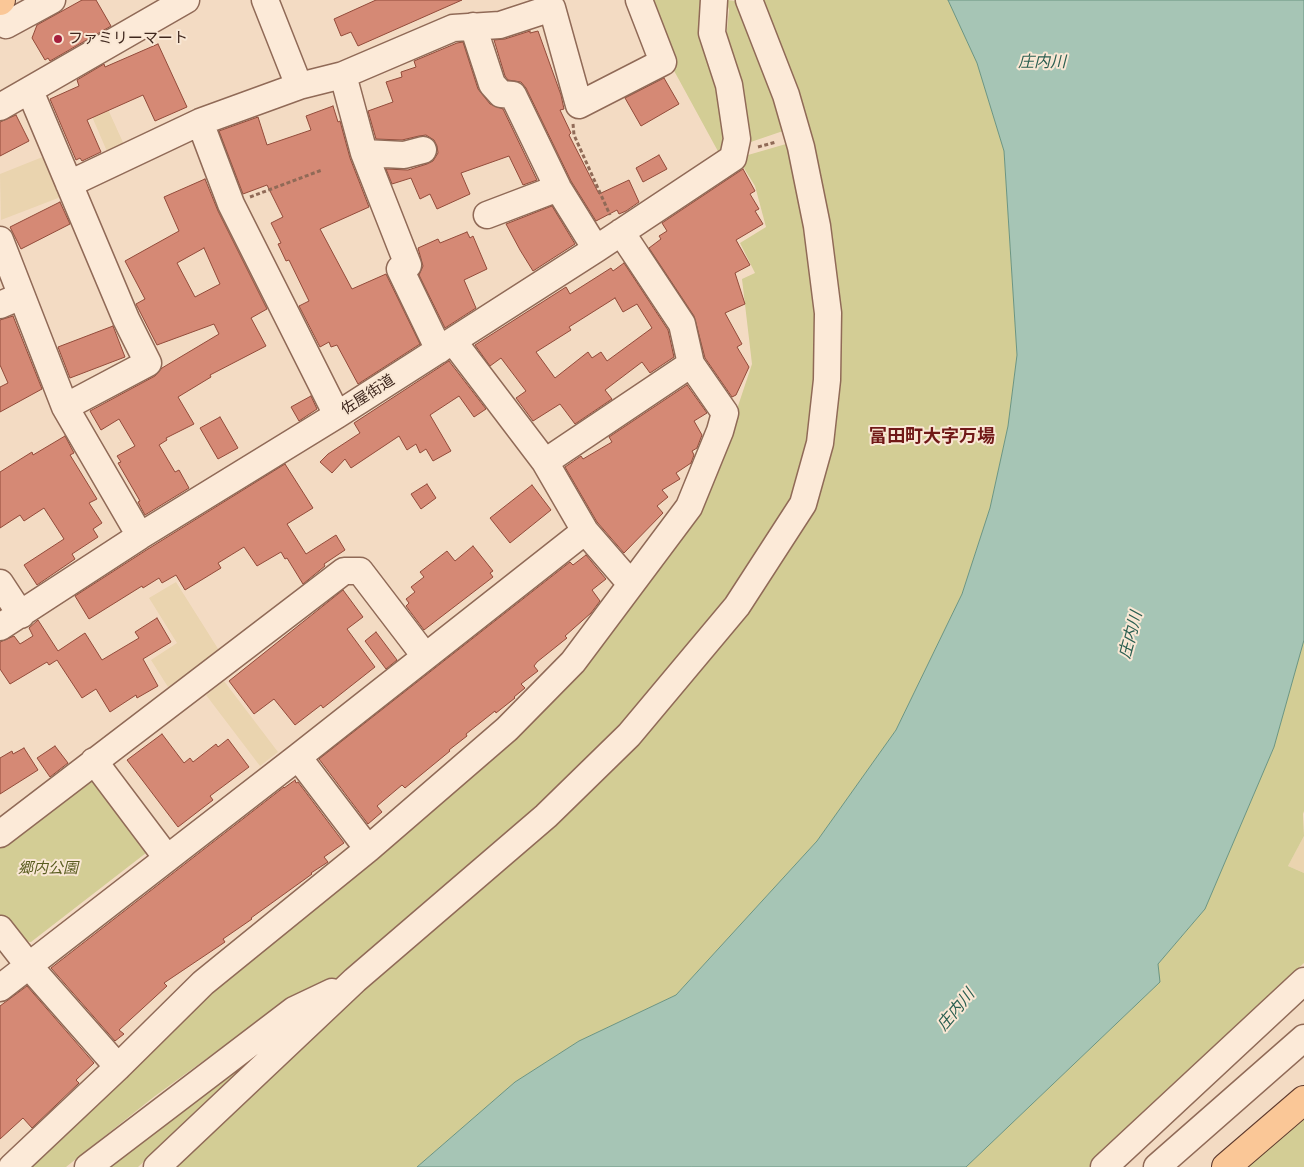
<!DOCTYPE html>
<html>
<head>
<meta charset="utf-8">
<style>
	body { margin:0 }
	canvas { display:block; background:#f3dbc3 }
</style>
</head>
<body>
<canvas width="1304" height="1167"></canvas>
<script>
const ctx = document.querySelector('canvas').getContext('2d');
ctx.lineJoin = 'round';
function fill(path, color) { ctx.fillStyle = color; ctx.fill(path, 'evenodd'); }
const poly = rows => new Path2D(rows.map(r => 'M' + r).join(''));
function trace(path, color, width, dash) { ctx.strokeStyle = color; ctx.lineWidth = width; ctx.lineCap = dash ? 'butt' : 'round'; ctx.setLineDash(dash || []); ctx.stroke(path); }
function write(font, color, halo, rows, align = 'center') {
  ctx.font = font + ' "Roboto Serif","Noto Sans JP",serif'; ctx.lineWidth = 4; ctx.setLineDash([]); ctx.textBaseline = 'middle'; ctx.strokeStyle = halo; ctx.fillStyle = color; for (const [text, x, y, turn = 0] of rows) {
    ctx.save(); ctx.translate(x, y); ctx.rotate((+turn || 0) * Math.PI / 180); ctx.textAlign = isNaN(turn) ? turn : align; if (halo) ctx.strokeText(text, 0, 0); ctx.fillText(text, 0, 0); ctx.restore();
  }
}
fill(poly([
	[106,105,126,149,109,156,90,112],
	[50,154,66,195,1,220,0,174],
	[176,582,222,655,168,687,151,660,177,643,149,598],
	[224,681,278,752,260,766,206,695],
	[1304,836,1304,873,1288,866]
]), '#ead4af');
fill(poly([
	[646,0,706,0,729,141,720,155,672,67],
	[726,0,736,1,769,88,783,131,745,144,726,40,729,10],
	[759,0,948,0,977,63,1004,151,1017,355,1008,426,990,508,962,594,896,730,817,841,676,995,579,1041,515,1082,417,1167,173,1167,272,1071,607,774,791,546,838,365],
	[786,144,804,216,815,288,818,376,809,437,799,479,786,511,698,644,604,751,348,979,283,1003,155,1096,66,1167,32,1167,124,1074,203,999,582,667,735,415,752,364,742,279,755,273,740,243,766,227,755,186,742,165,748,155],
	[1304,640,1304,811,1303,814,1304,836,1288,866,1304,873,1304,963,1239,1024,1226,1042,1089,1167,966,1167,1159,983,1158,964,1205,909,1274,747],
	[97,780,147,847,146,853,31,942,21,941,0,915,0,846,87,781],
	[300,1019,138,1167,106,1167],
	[1304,1116,1304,1167,1244,1167]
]), '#d3cd95');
const water = poly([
	[948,0,1304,0,1304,640,1274,747,1205,909,1158,964,1160,982,966,1167,417,1167,515,1082,579,1041,676,995,817,841,896,730,962,594,990,508,1008,426,1017,355,1004,151,977,63,948,0]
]);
fill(water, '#a6c5b5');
trace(water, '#6b9582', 1);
const building = poly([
	[82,0,96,0,111,26,50,61,48,58,45,60,32,38,37,25,82,0],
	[376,0,462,0,358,46,351,32,341,36,334,19,376,0],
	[530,31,530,33,538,31,561,95,564,109,560,110,571,133,569,135,599,194,629,180,639,202,626,211,619,214,617,210,596,221,571,181,526,88,521,82,508,80,505,76,494,40,505,39,530,31],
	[463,42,478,89,490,104,503,109,537,180,523,185,509,156,461,173,470,194,437,209,430,194,420,199,411,178,392,184,386,169,408,170,427,164,433,161,438,153,437,146,434,140,426,135,419,136,402,140,376,139,368,111,393,102,386,82,402,77,401,72,416,67,414,61,457,43,463,42],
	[158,44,187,107,155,121,143,95,87,120,101,152,82,161,80,158,76,160,50,99,79,86,77,80,104,64,105,67,158,44],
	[664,78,679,104,641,126,625,98,664,78],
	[333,106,338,122,340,121,350,158,369,207,320,229,352,289,386,274,420,344,358,384,337,345,331,347,329,342,320,347,299,306,309,301,289,260,286,261,278,244,281,243,271,223,283,217,267,185,243,194,219,131,258,117,267,145,311,130,306,116,333,106],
	[16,115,29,141,0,156,0,122,16,115],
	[659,155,667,169,643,182,636,168,659,155],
	[743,169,755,191,750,194,759,209,755,211,763,224,736,240,750,265,735,273,745,304,725,313,742,344,737,347,749,367,736,395,732,397,705,358,694,316,649,248,661,239,659,236,667,231,662,223,743,169],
	[205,179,218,211,267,309,251,318,266,346,210,375,211,377,178,397,194,424,166,438,167,440,159,445,175,472,179,470,189,488,145,515,138,502,140,501,118,463,121,462,117,456,135,446,119,419,101,430,90,411,155,376,162,368,219,334,214,324,157,345,136,304,145,299,125,261,179,231,164,197,205,179],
	[204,248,220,284,195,297,177,263,204,248],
	[60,202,70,224,21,249,10,227,60,202],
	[552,206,575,244,533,271,520,250,506,224,552,206],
	[467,232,470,238,473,236,487,269,464,280,476,308,445,328,419,275,423,266,418,248,438,239,440,243,467,232],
	[624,263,668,330,674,357,650,373,642,362,605,390,612,399,575,424,560,404,533,421,516,398,526,391,501,358,490,366,475,345,566,287,570,294,611,268,613,271,624,263],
	[615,298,623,312,637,304,652,328,607,361,601,352,592,358,588,352,555,378,536,352,571,330,569,327,615,298],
	[13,316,42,389,0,412,0,387,8,383,0,365,0,320,13,316],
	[113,326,125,357,70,378,58,347,113,326],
	[449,361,486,409,474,417,459,396,430,415,451,451,433,461,426,449,420,453,416,444,407,450,399,436,351,468,345,459,332,473,320,462,328,454,360,433,354,423,449,361],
	[687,385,707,413,694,421,702,435,697,448,692,451,694,455,691,463,676,473,680,479,662,490,668,497,657,506,663,513,624,553,597,522,565,467,581,456,583,459,612,442,609,437,687,385],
	[311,396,317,409,299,421,291,407,311,396],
	[220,417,238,448,218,459,200,428,220,417],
	[65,436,74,453,70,455,97,499,89,503,102,523,93,529,98,537,72,554,75,559,37,585,24,565,64,539,44,508,24,521,20,515,0,528,0,472,32,452,33,455,65,436],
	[285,464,313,508,287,524,306,554,336,535,345,550,324,564,325,566,303,584,287,558,285,559,281,552,257,566,244,547,218,563,221,568,185,590,176,575,162,583,159,578,143,588,142,586,89,619,75,596,148,549,285,464],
	[427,484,436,498,421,509,411,494,427,484],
	[532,485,551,510,510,543,490,518,532,485],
	[473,546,493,571,490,573,493,577,424,630,406,606,409,603,406,599,415,592,411,587,424,577,420,572,447,551,455,561,473,546],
	[586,555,606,579,592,590,600,601,591,613,565,636,567,638,537,662,534,666,538,671,521,684,525,688,514,697,515,698,496,713,495,711,466,734,467,736,449,750,450,751,405,788,402,785,377,806,382,812,368,824,319,759,570,562,573,565,586,555],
	[343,590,363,617,347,629,375,667,323,708,321,705,295,725,274,699,254,714,229,681,343,590],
	[157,618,171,642,143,659,158,686,137,698,136,695,110,712,96,689,82,698,57,660,49,665,47,662,10,684,0,669,0,642,14,636,20,644,33,636,29,628,38,620,58,651,85,633,102,660,139,638,135,632,157,618],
	[376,632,397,660,386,669,365,641,376,632],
	[162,734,184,763,190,758,193,762,216,744,218,747,228,739,249,767,210,796,213,800,178,827,127,760,162,734],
	[55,746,68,763,50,777,37,758,55,746],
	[24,748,38,770,0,794,0,758,12,751,13,754,24,748],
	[295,780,296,783,298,782,344,843,324,857,328,862,311,873,312,874,251,918,252,919,223,939,225,942,164,983,167,986,119,1030,124,1034,115,1041,51,968,284,787,284,788,295,780],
	[27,986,94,1063,76,1080,79,1083,32,1128,23,1118,0,1139,0,1006,27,986]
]);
fill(building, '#d58975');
trace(building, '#924b3a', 1);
const minor = poly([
	[265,0,299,86],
	[0,20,6,25,52,0],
	[473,26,492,84,501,94,513,95,558,188,596,249],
	[343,75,364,153,404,155,423,150],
	[30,91,126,319,148,363,65,407],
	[0,107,186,0],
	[200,122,231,204,337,415],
	[364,153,408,265,400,269,439,350],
	[69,184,200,122,299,86,343,75,453,28,500,25,552,8,579,105,663,62,639,0],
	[487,215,558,188],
	[621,232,682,324,691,364],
	[0,240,65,407,140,536],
	[0,305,21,296],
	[585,531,631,584],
	[0,583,21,615],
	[0,627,140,536,337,415,596,249,733,158,737,139,729,85,712,33,714,0],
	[298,757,368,849],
	[94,761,167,858],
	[0,834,344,571,360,571,425,656],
	[0,929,29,966,118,1067],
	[0,988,298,757,585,531,545,462,453,341],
	[12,1167,118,1067,203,983,368,849,507,729,573,662,689,507,720,431,725,413,691,364,545,462],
	[88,1167,294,1010,332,992],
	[157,1167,355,980,546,816,629,735,737,606,803,504,820,443,827,380,828,313,817,226,801,147,786,95,749,0],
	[1104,1167,1304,981],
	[1157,1167,1304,1038]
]);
const major = poly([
	[0,1,1,0],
	[1226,1167,1304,1100]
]);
trace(minor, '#906a57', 29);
trace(major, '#5d392c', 30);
trace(poly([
	[573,124,574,135,610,215],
	[758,147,776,142],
	[250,197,322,170]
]), '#906a57', 3, [4, 2.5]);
trace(minor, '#fcead8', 26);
trace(major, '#fac797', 28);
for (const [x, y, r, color] of [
	[58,39,5,"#a6203d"]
]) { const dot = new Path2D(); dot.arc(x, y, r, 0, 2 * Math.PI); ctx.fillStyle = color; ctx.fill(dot); trace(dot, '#f9e7d4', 2); }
write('15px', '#3e261d', '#f9e7d4', [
	["ファミリーマート",68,39]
], 'left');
write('15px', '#3e261d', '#f9e7d4', [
	["佐屋街道",368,395,-33]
]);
write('italic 15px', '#5a5d21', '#f9e7d4', [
	["郷内公園",48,869]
]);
write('italic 16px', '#2b5f51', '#f9e7d4', [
	["庄内川",1042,62],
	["庄内川",1131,635,-75],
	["庄内川",956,1010,-50]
]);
write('bold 18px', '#701817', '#f9e7d4', [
	["富田町大字万場",932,437]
]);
</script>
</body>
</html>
